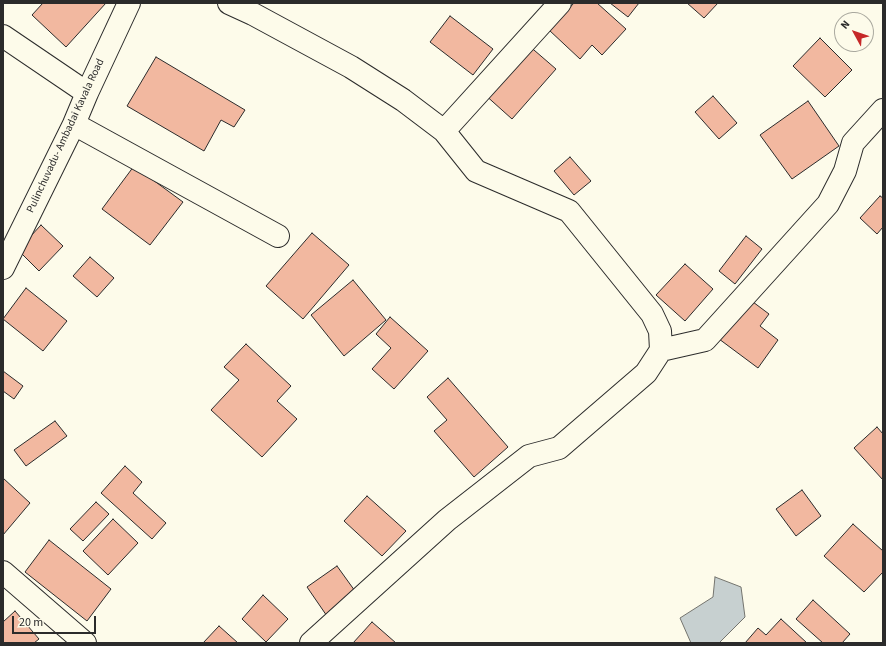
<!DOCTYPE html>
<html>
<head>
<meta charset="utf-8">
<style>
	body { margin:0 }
	#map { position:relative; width:886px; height:646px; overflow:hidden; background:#fdfbea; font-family:"Source Sans 3",sans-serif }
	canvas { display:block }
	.frame { position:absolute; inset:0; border:4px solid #2b2b2b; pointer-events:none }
	.north { position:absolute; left:834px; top:12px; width:40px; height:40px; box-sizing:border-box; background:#fdfbea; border:1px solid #a9a89e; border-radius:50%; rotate:310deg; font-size:11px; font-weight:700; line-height:16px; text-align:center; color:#2b2b2b }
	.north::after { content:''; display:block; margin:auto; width:14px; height:18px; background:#c62828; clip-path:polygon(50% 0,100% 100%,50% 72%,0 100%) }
	.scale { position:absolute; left:12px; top:616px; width:84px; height:18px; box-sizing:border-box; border:2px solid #2b2b2b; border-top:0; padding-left:5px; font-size:12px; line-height:14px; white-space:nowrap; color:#2b2b2b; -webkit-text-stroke:3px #fdfbea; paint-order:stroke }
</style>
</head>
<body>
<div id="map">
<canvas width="886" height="646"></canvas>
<div class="frame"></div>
<div class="north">N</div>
<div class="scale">20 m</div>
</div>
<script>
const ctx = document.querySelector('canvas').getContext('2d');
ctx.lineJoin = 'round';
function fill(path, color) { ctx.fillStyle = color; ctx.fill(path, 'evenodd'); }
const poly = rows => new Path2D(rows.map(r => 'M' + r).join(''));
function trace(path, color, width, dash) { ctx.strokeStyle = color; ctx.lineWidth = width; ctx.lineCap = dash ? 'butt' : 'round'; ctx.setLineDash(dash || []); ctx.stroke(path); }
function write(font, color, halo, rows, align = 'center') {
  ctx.font = font + ' "Source Sans 3",sans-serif'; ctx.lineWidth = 3; ctx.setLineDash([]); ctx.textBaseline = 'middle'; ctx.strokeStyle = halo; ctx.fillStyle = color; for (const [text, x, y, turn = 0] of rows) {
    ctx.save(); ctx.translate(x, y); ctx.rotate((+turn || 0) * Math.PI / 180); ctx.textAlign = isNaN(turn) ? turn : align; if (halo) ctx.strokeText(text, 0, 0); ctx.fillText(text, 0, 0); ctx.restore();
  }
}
const water = poly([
	[715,577,741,587,745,617,719,643,691,643,680,618,713,597,715,577]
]);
fill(water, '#c7d0d0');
trace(water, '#74746e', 1);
const building = poly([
	[43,3,106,3,66,47,32,15,43,3],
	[574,3,597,3,626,29,602,55,592,45,580,59,549,30,574,3],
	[610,3,639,3,628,17,610,3],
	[687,3,718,3,704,18,687,3],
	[450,16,493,49,473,75,430,42,450,16],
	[820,38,852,70,825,97,793,66,820,38],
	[527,44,556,69,512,119,483,93,527,44],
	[156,57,245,110,234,127,221,120,204,151,127,106,156,57],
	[713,96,737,123,719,139,695,112,713,96],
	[808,101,839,146,792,179,760,135,808,101],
	[570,157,591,181,574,195,554,171,570,157],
	[134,166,183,202,150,245,102,209,134,166],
	[880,196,883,198,883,227,877,234,860,218,880,196],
	[41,225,63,246,39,271,18,250,41,225],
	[312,233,349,265,303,319,266,286,312,233],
	[746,236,762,249,735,284,719,271,746,236],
	[90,257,114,278,97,297,73,276,90,257],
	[685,264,713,289,685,321,656,295,685,264],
	[353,280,386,320,344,356,311,315,353,280],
	[26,288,67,321,43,351,3,319,26,288],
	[745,296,769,314,760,326,778,340,758,368,715,336,745,296],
	[390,317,428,351,394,389,372,369,391,348,376,334,390,317],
	[246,344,291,386,277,401,297,419,262,457,211,410,239,380,224,367,246,344],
	[3,371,23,386,14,399,3,391,3,371],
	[448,378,508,447,474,477,434,431,447,420,427,397,448,378],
	[55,421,67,436,26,466,14,450,55,421],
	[877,427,883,434,883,480,854,448,877,427],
	[125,466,142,482,133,493,166,523,152,539,101,493,125,466],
	[3,478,30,503,3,535,3,478],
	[802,490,821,516,796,536,776,509,802,490],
	[367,496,406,531,382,556,344,521,367,496],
	[96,502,109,514,83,541,70,529,96,502],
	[113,519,138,543,108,575,83,551,113,519],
	[853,524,883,551,883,572,864,592,824,556,853,524],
	[49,540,111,589,87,621,25,572,49,540],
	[337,566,360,598,329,619,307,587,337,566],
	[263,595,288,619,266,642,242,619,263,595],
	[813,600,850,634,842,643,823,643,796,619,813,600],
	[15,611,39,639,34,643,3,643,3,622,15,611],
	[781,619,807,643,745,643,758,628,766,635,781,619],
	[372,622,396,643,353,643,372,622],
	[219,626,238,643,203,643,219,626]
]);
fill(building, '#f2b8a0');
trace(building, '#2b2b2b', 1);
const minor = poly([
	[229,3,253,14,351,67,403,100,444,131,476,171,569,211,652,314,660,331,661,350,646,373,559,448,529,456,447,520,311,643],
	[3,36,87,93],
	[74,124,278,236],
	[444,131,560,3],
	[3,268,74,124,87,93,129,3],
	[661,350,705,340,828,204,845,171,853,143,883,110],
	[3,572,85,643]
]);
trace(minor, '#2b2b2b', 24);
trace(minor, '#fdfbea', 22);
write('11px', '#2b2b2b', '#fdfbea', [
	["Pulinchuvadu- Ambadai Kavala Road",66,136,-65]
]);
</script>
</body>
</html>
